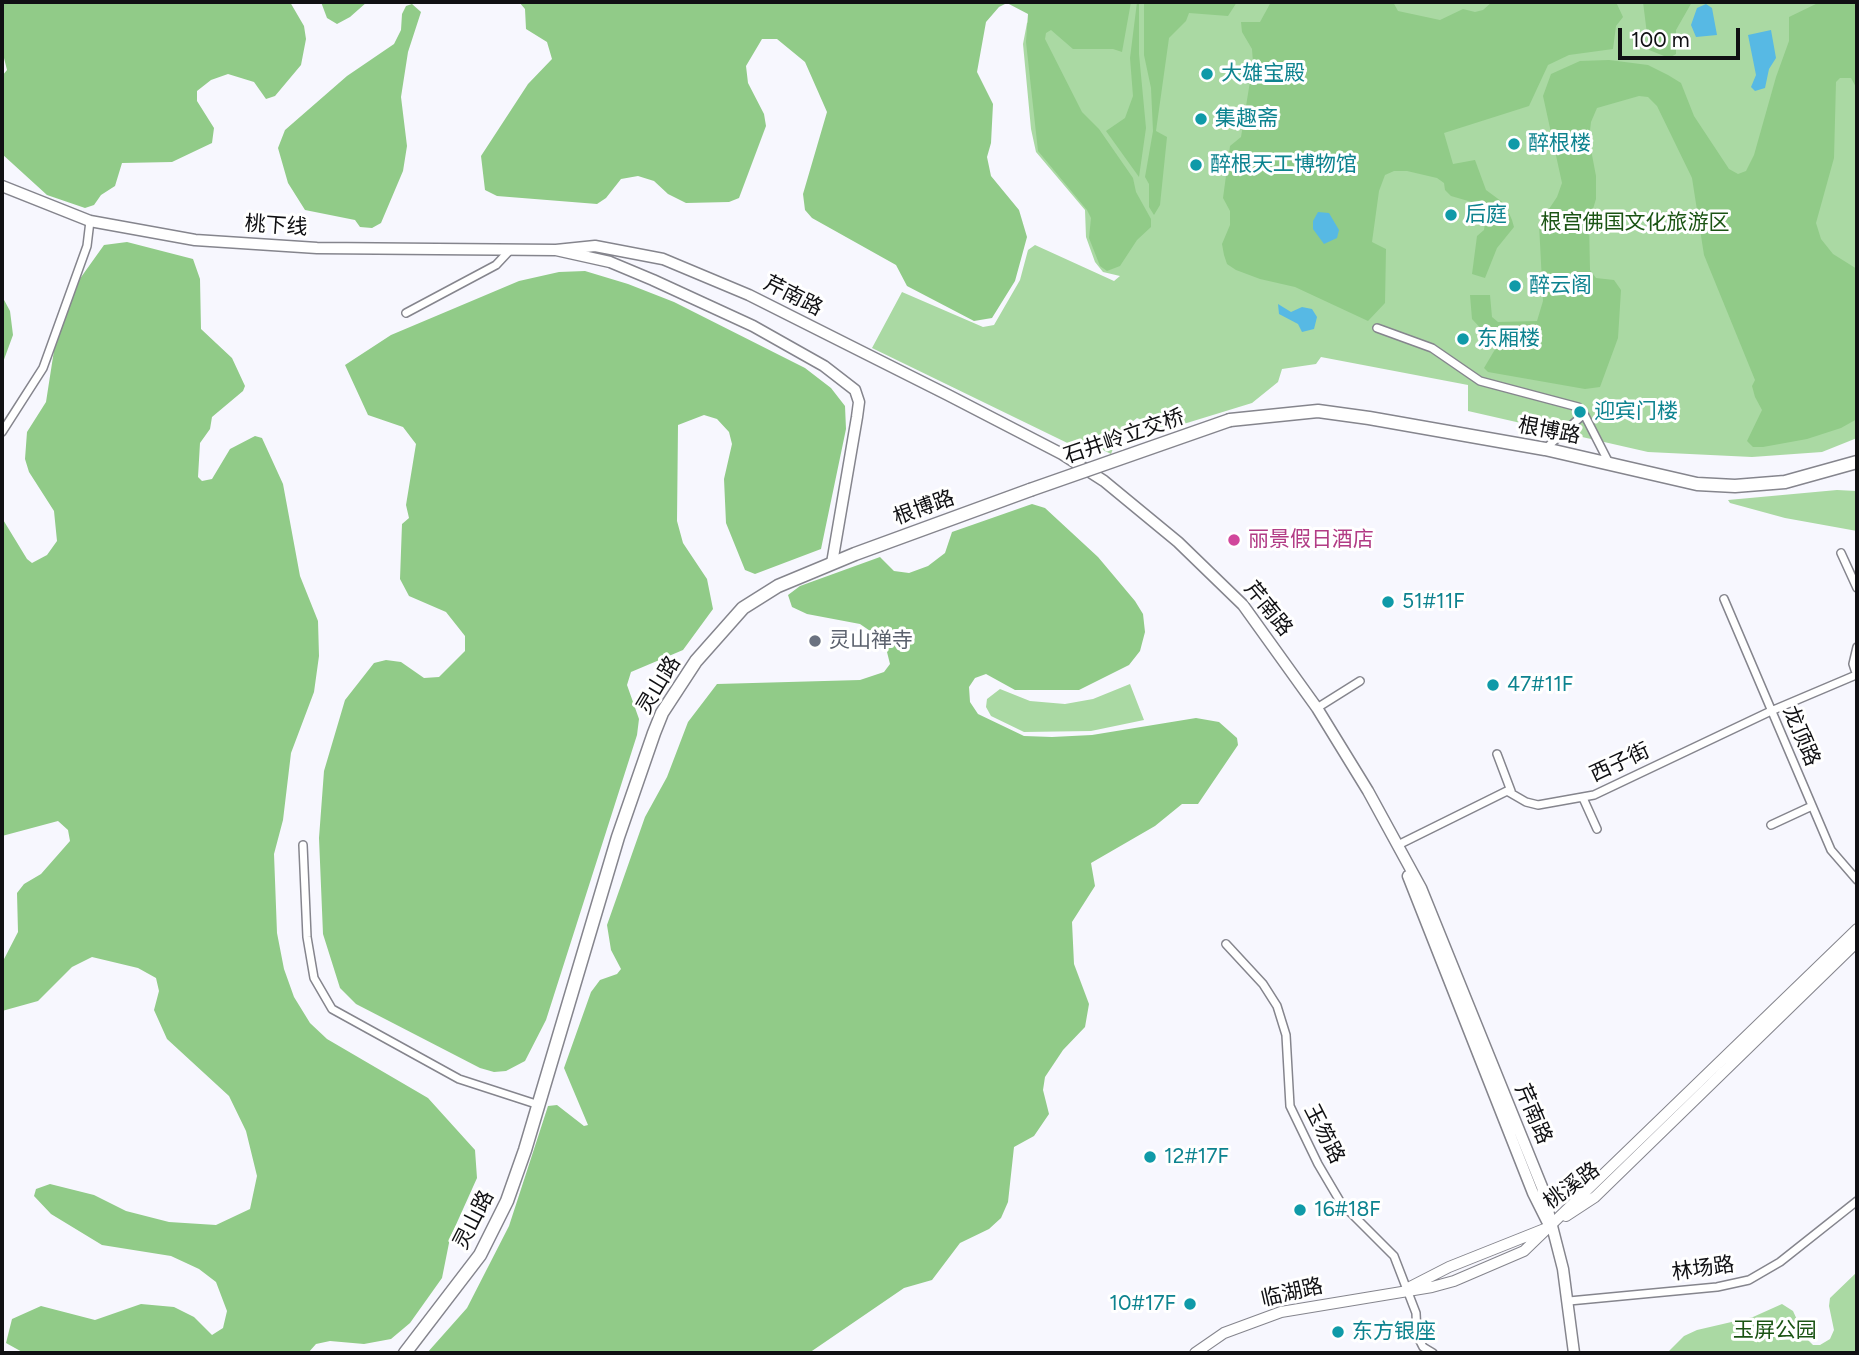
<!DOCTYPE html>
<html>
<head>
<meta charset="utf-8">
<style>
	body { margin:0 }
	#map { position:relative; width:1859px; height:1355px; overflow:hidden; background:#f7f7fe; font-family:Figtree,sans-serif }
	canvas { display:block }
	.frame { position:absolute; inset:0; border:4px solid #101013; pointer-events:none }
	.scale { position:absolute; left:1618px; top:28px; width:122px; height:32px; box-sizing:border-box; border:4px solid #101013; border-top:0; padding-left:9px; font-size:21px; line-height:24px; white-space:nowrap; color:#101013; -webkit-text-stroke:5px #fff; paint-order:stroke }
</style>
</head>
<body>
<div id="map">
<canvas width="1859" height="1355"></canvas>
<div class="frame"></div>
<div class="scale">100 m</div>
</div>
<script>
const ctx = document.querySelector('canvas').getContext('2d');
ctx.lineJoin = 'round';
function fill(path, color) { ctx.fillStyle = color; ctx.fill(path, 'evenodd'); }
const poly = rows => new Path2D(rows.map(r => 'M' + r).join(''));
function trace(path, color, width, dash) { ctx.strokeStyle = color; ctx.lineWidth = width; ctx.lineCap = dash ? 'butt' : 'round'; ctx.setLineDash(dash || []); ctx.stroke(path); }
function write(font, color, halo, rows, align = 'center') {
  ctx.font = font + ' Figtree,"Noto Sans SC",sans-serif'; ctx.lineWidth = 6; ctx.setLineDash([]); ctx.textBaseline = 'middle'; ctx.strokeStyle = halo; ctx.fillStyle = color; for (const [text, x, y, turn = 0] of rows) {
    ctx.save(); ctx.translate(x, y); ctx.rotate((+turn || 0) * Math.PI / 180); ctx.textAlign = isNaN(turn) ? turn : align; if (halo) ctx.strokeText(text, 0, 0); ctx.fillText(text, 0, 0); ctx.restore();
  }
}
fill(poly([
	[1061,2,1857,2,1857,438,1822,452,1752,457,1648,452,1468,411,1468,385,1321,357,1316,364,1282,369,1278,382,1252,403,1164,430,1137,418,1119,432,1111,454,1095,446,1090,454,872,348,902,292,983,327,994,325,1020,280,1028,250,1035,245,1114,281,1120,276,1103,272,1095,262,1086,237,1085,210,1036,152,1031,129,1023,44,1027,23],
	[1837,490,1857,491,1857,531,1785,518,1730,503,1728,500],
	[1130,684,1144,720,1091,731,1024,732,991,716,986,707,987,699,1000,689,1030,701,1065,704,1093,699],
	[1857,1272,1857,1353,1667,1353,1684,1336,1697,1330,1753,1317,1782,1304,1793,1311,1805,1337,1813,1345,1820,1345,1830,1339,1834,1330,1829,1306,1830,1298]
]), '#aad9a3');
fill(poly([
	[2,2,290,2,304,26,306,39,301,65,275,96,266,99,254,82,228,74,211,80,197,91,197,101,214,128,212,143,172,162,122,163,115,186,101,195,94,205,85,208,47,195,2,154,2,76,7,70,2,50],
	[321,2,367,2,350,17,337,24,327,18],
	[519,2,1131,2,1122,52,1113,49,1073,49,1051,30,1046,33,1045,39,1082,112,1099,129,1133,178,1136,192,1151,219,1151,227,1137,240,1120,266,1107,271,1100,266,1089,238,1091,218,1087,210,1038,151,1026,42,1028,14,1007,3,999,7,986,22,977,72,993,104,991,143,987,157,991,176,1019,210,1027,237,1015,281,992,318,974,321,907,286,896,265,812,218,805,210,803,194,827,112,805,62,777,39,762,39,746,66,748,83,764,114,766,126,739,198,729,202,686,203,668,194,654,181,638,176,621,179,606,198,597,204,497,196,485,190,481,156,528,84,552,59,547,42,526,29,525,9],
	[1137,2,1139,3,1139,54,1146,128,1139,177,1106,131,1125,118,1133,96,1130,58],
	[1144,2,1237,2,1228,16,1189,13,1186,21,1169,38,1156,131,1167,137,1160,205,1154,215,1149,207,1149,184,1145,177,1153,131,1151,88,1144,55],
	[1271,2,1393,2,1398,11,1440,20,1463,9,1475,12,1483,10,1492,2,1616,2,1623,17,1616,26,1613,49,1569,55,1548,65,1529,106,1444,133,1453,164,1475,160,1486,190,1505,204,1512,220,1514,227,1497,248,1485,278,1472,274,1477,236,1484,230,1486,215,1482,205,1451,196,1445,190,1444,183,1437,178,1407,171,1394,171,1385,175,1379,191,1372,242,1386,249,1385,303,1368,321,1295,287,1260,279,1236,270,1227,264,1224,255,1222,244,1230,225,1230,211,1223,198,1230,146,1241,137,1253,63,1252,49,1242,32,1241,22,1260,22],
	[1643,2,1692,2,1676,30,1676,54,1669,58,1649,50],
	[1820,2,1857,2,1857,89,1851,78,1840,78,1836,82,1834,158,1816,223,1821,239,1833,254,1857,269,1857,419,1841,428,1807,439,1763,447,1753,447,1747,441,1762,410,1755,397,1752,386,1755,380,1704,255,1692,178,1657,106,1648,97,1639,96,1597,108,1591,122,1589,139,1596,176,1596,199,1589,222,1590,270,1596,278,1614,280,1621,290,1618,338,1600,387,1585,389,1488,372,1484,368,1497,346,1472,319,1470,295,1490,295,1492,317,1498,322,1537,321,1543,301,1539,224,1557,197,1562,183,1543,96,1551,74,1580,61,1609,60,1648,65,1668,75,1681,83,1694,116,1729,169,1738,174,1746,171,1754,155,1776,77,1789,41,1789,17],
	[412,4,421,12,408,52,401,97,407,146,403,171,381,223,372,228,360,227,355,220,305,210,288,183,278,148,285,130,347,76,394,44,401,30,402,14,406,6],
	[127,242,193,259,200,279,201,329,232,358,245,386,243,391,212,417,210,429,200,443,198,477,202,481,212,479,230,449,255,436,262,438,283,484,300,576,318,621,319,656,314,692,291,753,283,820,274,854,277,933,284,969,294,997,310,1023,327,1039,428,1098,475,1150,477,1178,450,1238,442,1278,410,1323,391,1339,364,1344,330,1341,316,1344,308,1353,24,1353,6,1343,12,1319,41,1306,95,1320,141,1304,174,1307,194,1317,212,1335,223,1328,227,1311,216,1282,199,1269,171,1256,102,1245,51,1214,34,1196,36,1189,50,1184,94,1195,126,1211,169,1222,216,1225,250,1209,257,1176,246,1131,229,1096,167,1039,154,1010,159,991,156,978,138,968,92,957,72,967,38,1001,2,1011,2,963,18,932,17,893,24,884,41,874,70,841,68,830,58,821,2,836,2,518,27,559,32,563,47,555,57,541,54,511,29,472,25,459,27,432,46,402,55,344,79,280,104,245],
	[585,271,628,284,674,302,805,368,831,388,845,406,846,429,821,549,755,574,745,570,726,523,724,479,732,444,729,432,717,419,704,415,678,425,677,521,683,543,707,579,713,609,683,650,631,672,627,685,639,719,637,735,546,1020,525,1061,506,1071,494,1072,480,1068,356,1004,340,988,323,934,319,838,324,771,345,700,374,663,386,660,401,662,424,678,439,677,465,651,465,636,446,612,409,596,400,579,402,524,409,518,406,505,416,444,403,427,368,415,345,365,391,335,519,281,559,272],
	[2,277,3,298,10,311,13,335,2,365],
	[1032,504,1045,508,1098,557,1135,601,1143,614,1145,632,1140,651,1129,665,1079,690,1015,690,986,674,975,678,969,687,970,702,978,714,1024,736,1052,737,1092,735,1196,718,1219,722,1237,738,1238,745,1198,804,1182,804,1155,826,1091,863,1095,886,1072,922,1074,964,1089,1004,1085,1027,1063,1050,1045,1077,1043,1090,1049,1114,1034,1136,1014,1147,1008,1202,1001,1218,989,1229,960,1243,932,1280,904,1288,809,1353,427,1353,467,1308,509,1226,548,1106,557,1105,584,1126,588,1125,564,1068,591,992,600,980,617,974,621,969,611,950,607,925,645,817,667,777,688,722,717,684,860,680,884,672,890,664,886,648,876,635,860,624,807,614,792,607,788,595,800,586,880,557,894,571,909,573,928,566,945,553,952,532]
]), '#91cb88');
fill(poly([
	[1706,4,1712,8,1717,35,1696,37,1691,25,1697,8],
	[1771,30,1776,58,1769,69,1765,88,1755,91,1751,87,1756,75,1748,35],
	[1318,212,1329,213,1339,230,1337,238,1324,244,1313,229,1313,221],
	[1278,304,1291,312,1302,307,1312,309,1317,317,1314,329,1302,332,1298,324,1279,314]
]), '#57b9e4');
const minor = poly([
	[406,313,496,265,511,249],
	[1377,328,1432,348,1480,381,1578,407,1584,414],
	[2,432,43,368,87,246,90,221],
	[1545,449,1584,414,1609,463],
	[1841,553,1857,588],
	[1724,599,1831,850,1857,880],
	[1857,676,1853,664,1857,647],
	[1317,708,1360,681],
	[1497,754,1511,791],
	[1583,798,1597,829],
	[1771,825,1812,806],
	[303,845,307,937,314,978,332,1009,459,1079,539,1105],
	[1398,845,1507,791,1526,802,1538,805,1594,795,1771,711,1856,675],
	[1226,944,1263,984,1277,1006,1286,1035,1290,1106,1318,1164,1341,1203,1394,1256,1416,1313,1417,1335,1423,1347,1433,1353],
	[1569,1301,1717,1287,1749,1280,1780,1262,1857,1201]
]);
const tertiary = poly([
	[1566,1216,1595,1197,1857,942],
	[1410,1287,1449,1267,1547,1228],
	[1195,1353,1224,1333,1281,1312,1432,1287,1454,1281,1524,1251,1857,929]
]);
const secondary = poly([
	[2,186,90,221,195,240,317,248,556,250,610,262,653,280,753,326,824,366,855,390,859,402,857,417,832,563],
	[556,250,595,246,663,259,749,295,948,395,1062,454,1104,481,1178,542,1243,605,1317,708,1368,791,1421,888,1542,1187,1563,1269,1574,1353],
	[1408,876,1533,1193,1547,1221]
]);
const trunk = poly([
	[1230,420,1318,411,1369,418,1545,449,1697,484,1735,486,1785,482,1857,462],
	[405,1353,480,1255,507,1201,525,1150,618,837,654,733,662,713,696,661,743,608,778,586,855,554,1030,490]
]);
trace(minor, '#85858d', 10);
trace(tertiary, '#85858d', 12);
trace(secondary, '#85858d', 13);
trace(trunk, '#85858d', 15);
trace(minor, '#fff', 7);
trace(tertiary, '#fff', 10);
trace(secondary, '#fff', 10);
trace(trunk, '#fff', 12);
const trunkBridge = poly([
	[1030,490,1230,420]
]);
trace(trunkBridge, '#85858d', 15, []);
trace(trunkBridge, '#fff', 12);
for (const [x, y, r, color] of [
	[1207,74,7,"#0f9aa8"],
	[1201,119,7,"#0f9aa8"],
	[1514,144,7,"#0f9aa8"],
	[1196,165,7,"#0f9aa8"],
	[1451,215,7,"#0f9aa8"],
	[1515,286,7,"#0f9aa8"],
	[1463,339,7,"#0f9aa8"],
	[1580,412,7,"#0f9aa8"],
	[1234,540,7,"#d1479c"],
	[1388,602,7,"#0f9aa8"],
	[815,641,7,"#6b7280"],
	[1493,685,7,"#0f9aa8"],
	[1150,1157,7,"#0f9aa8"],
	[1300,1210,7,"#0f9aa8"],
	[1190,1304,7,"#0f9aa8"],
	[1338,1332,7,"#0f9aa8"]
]) { const dot = new Path2D(); dot.arc(x, y, r, 0, 2 * Math.PI); ctx.fillStyle = color; ctx.fill(dot); trace(dot, '#fff', 2.5); }
write('21px', '#0d838f', '#fff', [
	["大雄宝殿",1221,74],
	["集趣斋",1215,119],
	["醉根楼",1528,144],
	["醉根天工博物馆",1210,165],
	["后庭",1465,215],
	["醉云阁",1529,286],
	["东厢楼",1477,339],
	["迎宾门楼",1594,412],
	["51#11F",1402,602],
	["47#11F",1507,685],
	["12#17F",1164,1157],
	["16#18F",1314,1210],
	["10#17F",1176,1304,"right"],
	["东方银座",1352,1332]
], 'left');
write('21px', '#1b5414', '#fff', [
	["根宫佛国文化旅游区",1635,223],
	["玉屏公园",1775,1331]
]);
write('21px', '#101013', '#fff', [
	["桃下线",276,226,4],
	["芹南路",793,296,27],
	["根博路",1549,431,11],
	["石井岭立交桥",1124,437,-19],
	["根博路",924,508,-20],
	["芹南路",1268,609,51],
	["灵山路",659,685,-59],
	["龙顶路",1801,736,67],
	["西子街",1620,763,-25],
	["芹南路",1533,1114,67],
	["玉笏路",1324,1134,63],
	["桃溪路",1572,1186,-36],
	["灵山路",474,1220,-63],
	["林场路",1703,1269,-8],
	["临湖路",1292,1293,-13]
]);
write('21px', '#b23c85', '#fff', [
	["丽景假日酒店",1248,540]
], 'left');
write('21px', '#5b616d', '#fff', [
	["灵山禅寺",829,641]
], 'left');
</script>
</body>
</html>
